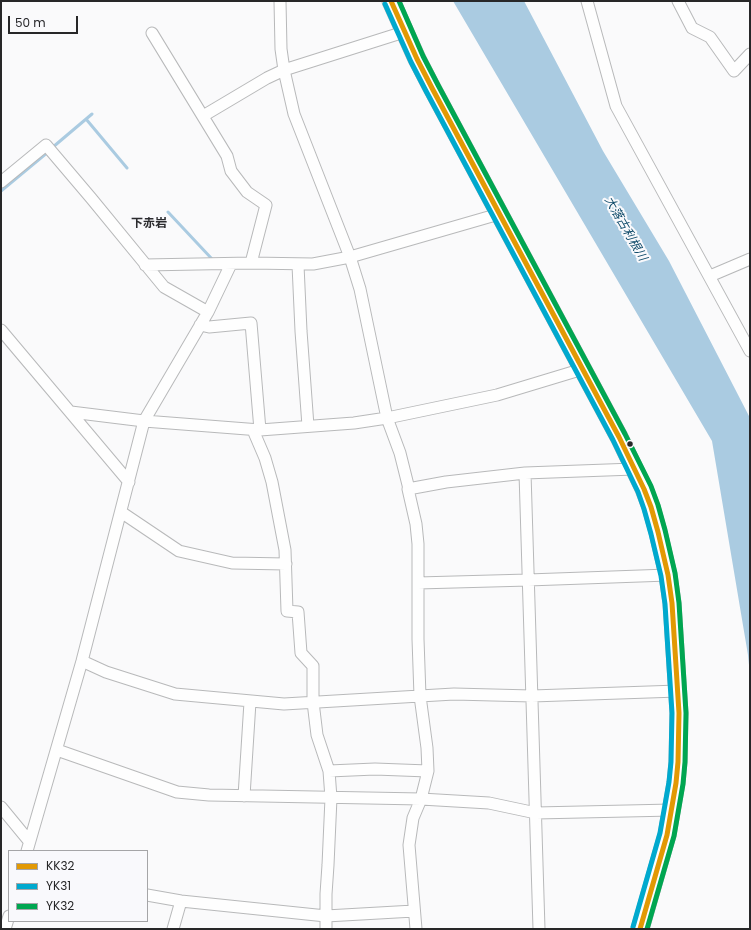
<!DOCTYPE html>
<html>
<head>
<meta charset="utf-8">
<style>
	body { margin:0 }
	#map { position:relative; width:751px; height:930px; overflow:hidden; background:#fafafb; font-family:Poppins,sans-serif }
	canvas { display:block }
	.frame { position:absolute; inset:0; border:2px solid #272728; pointer-events:none }
	.legend { position:absolute; left:8px; top:850px; width:140px; height:72px; box-sizing:border-box; background:#f9f9fc; border:1px solid #a5a5a7; margin:0; padding:5px 7px; list-style:none; font-size:12px; color:#272728 }
	.legend li { display:flex; align-items:center; gap:8px; height:20px }
	.legend b { width:20px; border:1px solid #a5a5a7 }
	.scale { position:absolute; left:8px; top:16px; width:70px; height:18px; box-sizing:border-box; border:2px solid #272728; border-top:0; padding-left:5px; font-size:12px; line-height:14px; white-space:nowrap; color:#272728; -webkit-text-stroke:3px #f9f9fc; paint-order:stroke }
</style>
</head>
<body>
<div id="map">
<canvas width="751" height="930"></canvas>
<div class="frame"></div>
<ul class="legend">
<li><b style="height:5px;background:#e29904"></b>KK32</li>
<li><b style="height:5px;background:#00a9ce"></b>YK31</li>
<li><b style="height:5px;background:#00a651"></b>YK32</li>
</ul>
<div class="scale">50 m</div>
</div>
<script>
const ctx = document.querySelector('canvas').getContext('2d');
ctx.lineJoin = 'round';
function fill(path, color) { ctx.fillStyle = color; ctx.fill(path, 'evenodd'); }
const poly = rows => new Path2D(rows.map(r => 'M' + r).join(''));
function trace(path, color, width, dash) { ctx.strokeStyle = color; ctx.lineWidth = width; ctx.lineCap = dash ? 'butt' : 'round'; ctx.setLineDash(dash || []); ctx.stroke(path); }
function write(font, color, halo, rows, align = 'center') {
  ctx.font = font + ' Poppins,"Noto Sans JP",sans-serif'; ctx.lineWidth = 4; ctx.setLineDash([]); ctx.textBaseline = 'middle'; ctx.strokeStyle = halo; ctx.fillStyle = color; for (const [text, x, y, turn = 0] of rows) {
    ctx.save(); ctx.translate(x, y); ctx.rotate((+turn || 0) * Math.PI / 180); ctx.textAlign = isNaN(turn) ? turn : align; if (halo) ctx.strokeText(text, 0, 0); ctx.fillText(text, 0, 0); ctx.restore();
  }
}
fill(poly([
	[453,1,524,1,603,151,669,261,750,418,750,675,748,655,712,441]
]), '#aacbe1');
trace(poly([
	[86,119,127,168],
	[53,147,92,114],
	[1,191,48,152],
	[168,212,212,259]
]), '#aacbe1', 3);
const street = poly([
	[280,1,281,49,284,70,294,114,350,257,360,289,387,418,400,453,409,489],
	[587,1,616,106,750,351],
	[678,1,692,28,710,37,734,71,750,54],
	[152,33,227,156,231,171,247,192,266,205,251,263],
	[203,116,267,78,284,70,404,32],
	[1,182,46,145,91,198,164,287,208,312],
	[145,265,251,263,313,264,350,257,499,214],
	[298,265,301,331,308,426],
	[710,276,750,259],
	[200,325,209,327,251,323,260,430],
	[1,330,129,482],
	[71,412,144,421,260,430,354,423,387,418,497,395,583,369],
	[253,430,265,458,272,482,285,550,287,611,298,612,301,653,313,666,313,702,317,735,329,771,331,798,328,865,326,894,326,929],
	[525,473,539,929],
	[121,512,179,551,232,563,286,564],
	[418,583,528,580,668,575],
	[82,661,106,672,175,694,284,704,454,694,532,696,678,691],
	[57,750,177,792,209,795,421,799,489,803,536,813,672,810],
	[329,771,375,769,428,771],
	[244,796,250,702],
	[1,807,29,841],
	[27,851,82,661,144,421,208,312,231,264],
	[147,895,181,901,326,916,414,911],
	[5,929,9,916],
	[173,929,181,901],
	[416,929,409,845,413,818,421,799,428,771,427,748,420,696,418,639,418,544,416,524,408,489,446,482,525,473,634,469]
]);
const primary = poly([
	[391,1,417,59,432,88,619,437,644,489,651,507,658,532,668,575,672,603,679,713,678,762,676,783,667,835,640,929]
]);
trace(street, '#b8b9ba', 13);
trace(primary, '#b8b9ba', 19);
trace(street, '#fefefe', 11);
trace(primary, '#fefefe', 17);
trace(poly([
	[391,1,417,59,432,88,619,437,644,489,651,507,658,532,668,575,672,603,679,713,678,762,676,783,667,835,640,929]
]), '#e29904', 5);
trace(poly([
	[385,4,411,62,426,91,613,440,638,492,644,509,651,534,661,576,665,604,672,713,671,762,669,782,660,833,633,927]
]), '#00a9ce', 5);
trace(poly([
	[399,1,423,56,438,85,625,434,651,486,658,505,665,530,675,573,679,603,686,713,685,762,683,784,674,836,647,929]
]), '#00a651', 5);
for (const [x, y, r, color] of [
	[630,444,3.5,"#272728"]
]) { const dot = new Path2D(); dot.arc(x, y, r, 0, 2 * Math.PI); ctx.fillStyle = color; ctx.fill(dot); trace(dot, '#f9f9fc', 1.5); }
write('bold 12px', '#2b2b2e', '#f9f9fc', [
	["下赤岩",149,224]
]);
write('italic 12px', '#0f4b6a', '#f9f9fc', [
	["大落古利根川",625,229,60]
]);
</script>
</body>
</html>
